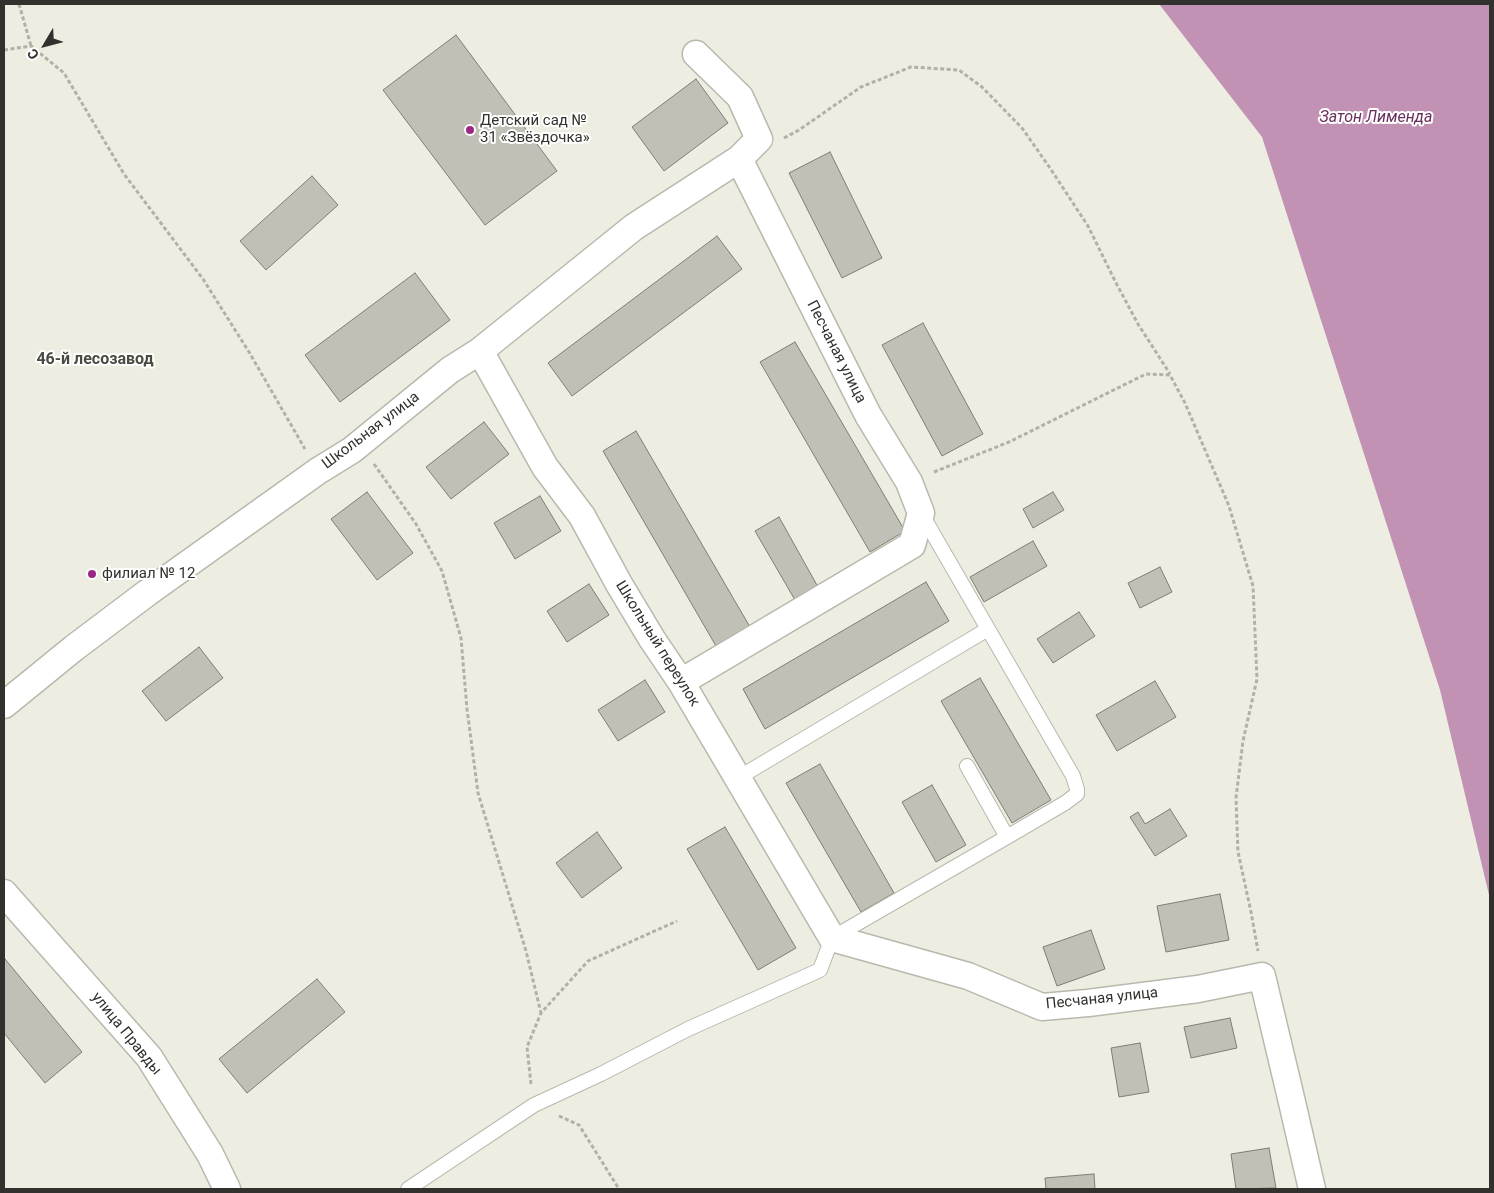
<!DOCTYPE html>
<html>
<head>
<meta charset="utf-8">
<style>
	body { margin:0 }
	#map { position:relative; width:1494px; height:1193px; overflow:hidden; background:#eeede2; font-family:Roboto,sans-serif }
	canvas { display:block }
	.frame { position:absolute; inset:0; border:5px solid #32312d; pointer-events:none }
	.north { position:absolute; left:20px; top:20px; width:50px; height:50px; -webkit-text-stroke:4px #fff; paint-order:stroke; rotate:233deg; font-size:14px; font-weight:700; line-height:20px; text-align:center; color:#32312d }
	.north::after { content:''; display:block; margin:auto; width:18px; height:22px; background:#32312d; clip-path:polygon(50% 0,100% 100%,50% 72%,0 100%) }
</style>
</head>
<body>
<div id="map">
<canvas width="1494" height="1193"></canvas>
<div class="frame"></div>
<div class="north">С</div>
</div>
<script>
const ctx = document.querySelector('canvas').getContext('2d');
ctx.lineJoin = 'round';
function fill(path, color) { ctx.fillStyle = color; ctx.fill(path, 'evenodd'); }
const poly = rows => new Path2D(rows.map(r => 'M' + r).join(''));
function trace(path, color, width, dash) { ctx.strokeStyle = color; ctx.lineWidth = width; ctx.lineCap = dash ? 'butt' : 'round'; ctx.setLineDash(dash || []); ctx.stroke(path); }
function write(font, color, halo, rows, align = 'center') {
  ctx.font = font + ' Roboto,sans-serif'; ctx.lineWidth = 4; ctx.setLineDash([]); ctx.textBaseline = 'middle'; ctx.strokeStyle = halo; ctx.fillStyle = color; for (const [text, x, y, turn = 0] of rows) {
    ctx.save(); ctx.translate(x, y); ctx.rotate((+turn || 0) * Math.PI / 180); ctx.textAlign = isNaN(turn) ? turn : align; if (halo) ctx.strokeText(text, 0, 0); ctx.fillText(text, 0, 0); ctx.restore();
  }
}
fill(poly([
	[1159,4,1490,4,1490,899,1440,690,1262,137]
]), '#c292b5');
const building = poly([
	[456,35,557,171,485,225,383,90,456,35],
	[696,79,728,123,664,171,632,127,696,79],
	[830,152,882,258,842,278,789,173,830,152],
	[312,176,338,205,266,270,240,241,312,176],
	[717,236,742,269,572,396,548,363,717,236],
	[415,273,450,320,340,402,305,355,415,273],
	[923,323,983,434,942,456,882,345,923,323],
	[795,342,905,531,870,552,760,362,795,342],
	[484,422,509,454,451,499,426,467,484,422],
	[636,431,750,627,716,646,603,451,636,431],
	[367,492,413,553,377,580,331,519,367,492],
	[1053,492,1064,510,1033,528,1023,509,1053,492],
	[540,496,561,531,515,559,494,523,540,496],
	[779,517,818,587,795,600,755,531,779,517],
	[1033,541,1047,566,984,602,970,577,1033,541],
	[1160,567,1172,592,1140,608,1128,583,1160,567],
	[926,582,949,621,765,729,743,689,926,582],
	[589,584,609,615,567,642,547,611,589,584],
	[1079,612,1095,636,1053,663,1037,639,1079,612],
	[199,647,223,678,166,721,142,691,199,647],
	[980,678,1051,800,1012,823,941,701,980,678],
	[645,680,665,712,618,741,598,710,645,680],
	[1155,681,1176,717,1117,751,1096,715,1155,681],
	[820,764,894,893,861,912,786,783,820,764],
	[932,785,966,845,936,862,902,802,932,785],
	[1170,809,1187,836,1155,856,1130,817,1138,812,1145,824,1170,809],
	[725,827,796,948,758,970,687,849,725,827],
	[597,832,622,868,582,898,556,863,597,832],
	[1220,894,1229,940,1166,952,1157,906,1220,894],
	[1091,930,1105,969,1057,986,1043,947,1091,930],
	[5,959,82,1052,45,1083,4,1033,4,960,5,959],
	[317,979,345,1012,247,1093,219,1059,317,979],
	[1230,1018,1237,1048,1191,1058,1184,1027,1230,1018],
	[1140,1043,1149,1092,1119,1097,1111,1048,1140,1043],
	[1269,1148,1276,1188,1236,1189,1231,1154,1269,1148],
	[1094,1174,1095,1189,1046,1189,1045,1178,1094,1174]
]);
fill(building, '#c1c0b6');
trace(building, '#7e7d73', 1);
const lane = poly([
	[921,513,1073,776,1077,789,1077,794,1065,803,1007,837],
	[738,778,988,629],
	[408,1189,534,1105,601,1074,688,1029,820,970,832,938,1007,837,967,766]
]);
const street = poly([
	[480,351,545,467,582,516,619,584,652,639,681,682,832,938,968,976,1042,1007,1088,1003,1198,989,1262,976,1291,1098,1312,1189],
	[681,682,912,545,921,513,909,482,868,415,739,159],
	[4,705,74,648,147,593,318,471,352,450,450,370,480,351,634,227,739,159,759,139,740,97,696,54],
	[4,893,149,1057,210,1154,227,1189]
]);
trace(lane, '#b9b8ad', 16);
trace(street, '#b9b8ad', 29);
trace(poly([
	[19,4,31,46],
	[4,50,31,46,64,73,124,174,203,279,249,352,305,449],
	[784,138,799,130,861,87,911,67,959,70,982,87,1022,128,1050,168,1088,226,1115,281,1138,324,1170,374],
	[374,464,416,524,442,571,461,638,467,709,478,793,526,951,541,1013],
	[934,472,1009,442,1146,374,1170,375,1185,403,1229,506,1253,586,1257,679,1243,741,1236,798,1238,852,1251,912,1258,951],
	[531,1084,527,1047,541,1013,588,961,677,921],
	[559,1116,579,1125,619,1189]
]), '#b2b1a8', 3, [4, 2.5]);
trace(lane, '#fff', 14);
trace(street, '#fff', 26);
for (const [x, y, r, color] of [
	[470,130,5,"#9a2785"],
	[92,574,5,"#9a2785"]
]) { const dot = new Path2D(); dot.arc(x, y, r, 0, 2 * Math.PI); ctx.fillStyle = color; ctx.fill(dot); trace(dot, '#fff', 2); }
write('15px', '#32312d', '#fff', [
	["Детский сад №",480,121],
	["31 «Звёздочка»",480,138],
	["филиал № 12",102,574]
], 'left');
write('15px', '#32312d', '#fff', [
	["Песчаная улица",836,352,63],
	["Школьная улица",371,431,-37],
	["Школьный переулок",657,644,58],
	["Песчаная улица",1102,999,-6],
	["улица Правды",126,1034,51]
]);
write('italic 16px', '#692e5c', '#fff', [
	["Затон Лименда",1376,118]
]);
write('bold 16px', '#4b4a41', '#fff', [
	["46-й лесозавод",95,360]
]);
</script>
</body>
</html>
